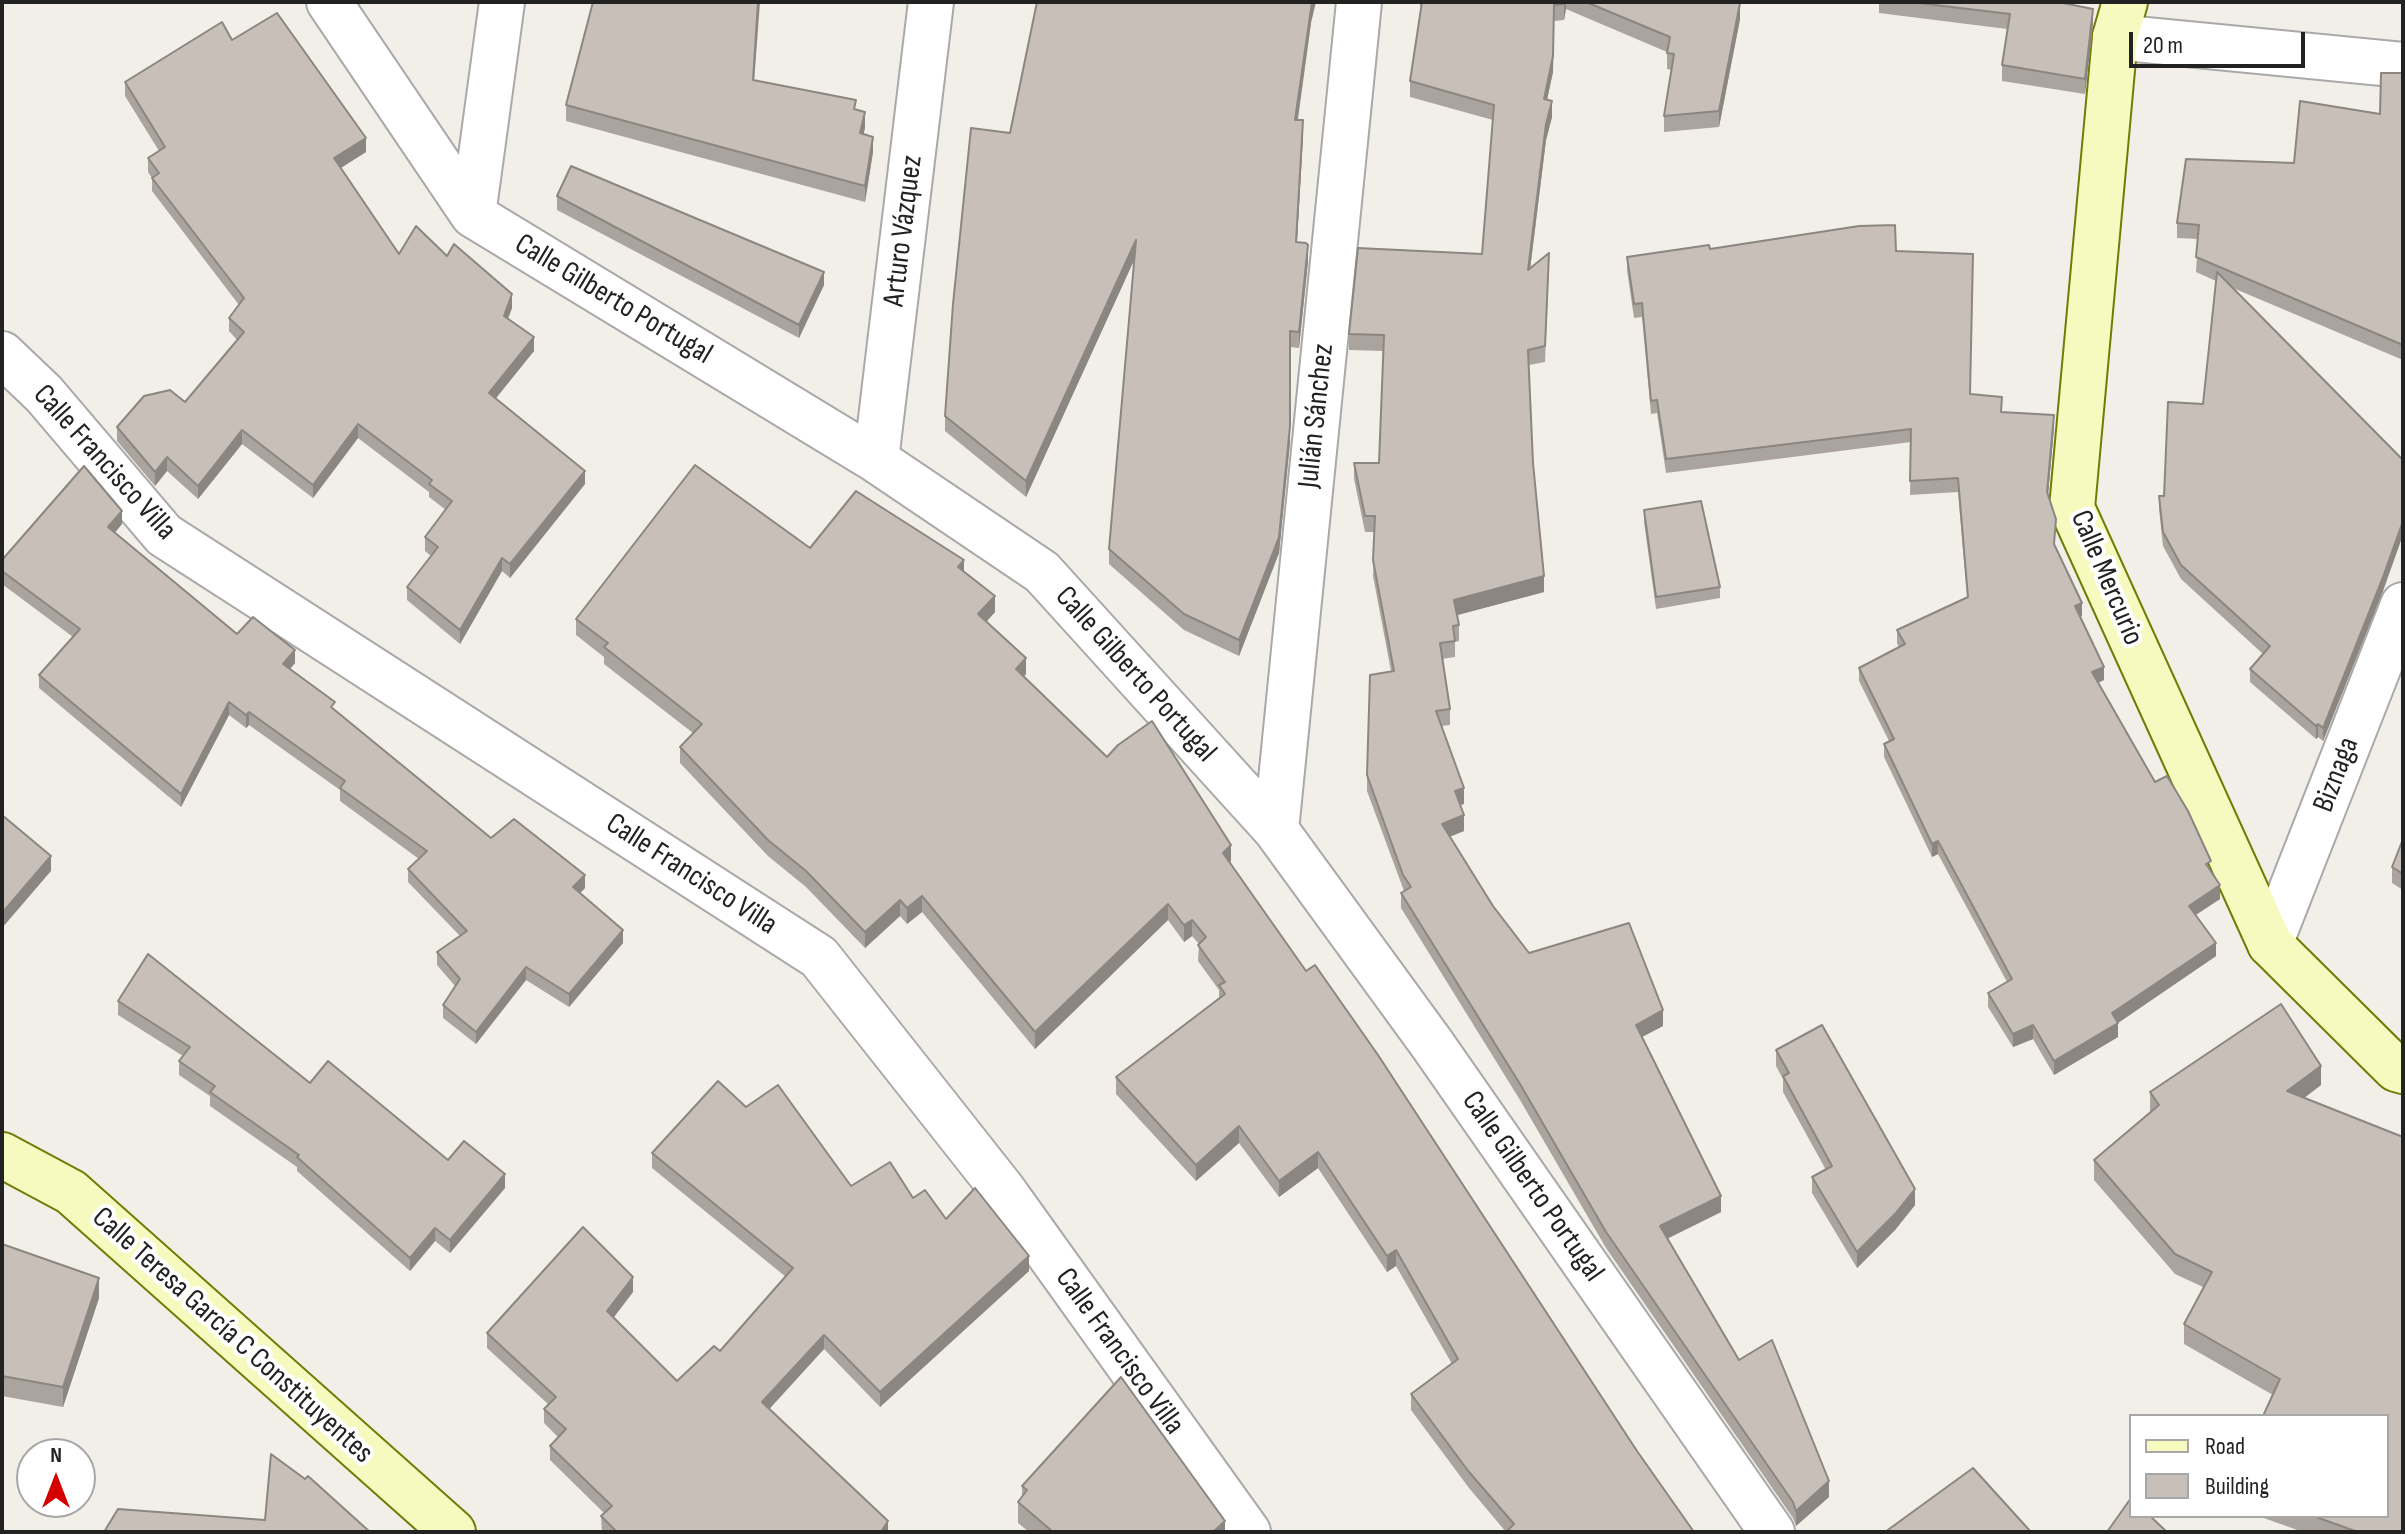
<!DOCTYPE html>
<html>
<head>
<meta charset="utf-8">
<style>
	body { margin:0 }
	#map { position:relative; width:2405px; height:1534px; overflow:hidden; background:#f2efe9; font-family:"Sofia Sans Condensed",sans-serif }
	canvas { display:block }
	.frame { position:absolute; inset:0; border:4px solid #222; pointer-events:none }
	.legend { position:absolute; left:2129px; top:1414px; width:260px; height:104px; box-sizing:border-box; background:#fff; border:2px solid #a7a7a7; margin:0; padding:10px 14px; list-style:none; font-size:24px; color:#222 }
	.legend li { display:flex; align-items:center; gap:16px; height:40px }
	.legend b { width:40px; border:2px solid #a7a7a7 }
	.north { position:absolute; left:16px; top:1438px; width:80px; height:80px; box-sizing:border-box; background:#fff; border:2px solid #a7a7a7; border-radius:50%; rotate:0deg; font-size:22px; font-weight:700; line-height:32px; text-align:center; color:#222 }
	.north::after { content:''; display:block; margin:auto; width:28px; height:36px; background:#d40000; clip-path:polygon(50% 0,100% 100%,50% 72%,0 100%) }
	.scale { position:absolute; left:2129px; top:32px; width:176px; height:36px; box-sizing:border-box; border:4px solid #222; border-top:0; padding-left:10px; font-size:24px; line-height:28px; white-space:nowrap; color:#222; -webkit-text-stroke:6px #fff; paint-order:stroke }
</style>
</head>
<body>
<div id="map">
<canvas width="2405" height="1534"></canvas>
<div class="frame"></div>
<ul class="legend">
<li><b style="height:10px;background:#f7fabf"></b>Road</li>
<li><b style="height:22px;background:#c7bfb8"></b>Building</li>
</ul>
<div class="north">N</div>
<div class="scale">20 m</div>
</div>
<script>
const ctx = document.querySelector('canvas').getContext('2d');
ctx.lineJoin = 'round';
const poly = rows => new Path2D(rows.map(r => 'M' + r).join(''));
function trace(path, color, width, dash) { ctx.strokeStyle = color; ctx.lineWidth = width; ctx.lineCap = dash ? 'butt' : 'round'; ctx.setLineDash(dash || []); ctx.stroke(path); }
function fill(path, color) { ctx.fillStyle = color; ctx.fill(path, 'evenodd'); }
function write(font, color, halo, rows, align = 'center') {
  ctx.font = font + ' "Sofia Sans Condensed",sans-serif'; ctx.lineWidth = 8; ctx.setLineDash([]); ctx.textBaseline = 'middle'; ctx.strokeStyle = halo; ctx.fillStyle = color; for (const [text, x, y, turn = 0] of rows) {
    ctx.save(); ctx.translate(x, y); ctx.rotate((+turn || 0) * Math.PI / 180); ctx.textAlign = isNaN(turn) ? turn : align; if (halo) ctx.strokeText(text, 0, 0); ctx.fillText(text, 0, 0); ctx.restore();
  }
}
const street = poly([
	[329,2,473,215,876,460,1042,572,1276,830,1432,1044,1772,1532],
	[2115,37,2403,65],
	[473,215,502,2],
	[2,354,44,394,164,535,819,957,1003,1190,1248,1532],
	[876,460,931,2],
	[1276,830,1359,2],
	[2270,944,2403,605]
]);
const secondary = poly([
	[2125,2,2115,37,2072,508,2270,944,2396,1069,2403,1071],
	[2,1155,71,1192,453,1532]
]);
trace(street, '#a9a9a9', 48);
trace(secondary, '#707d05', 48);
trace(street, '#fff', 44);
trace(secondary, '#f7fabf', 44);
fill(poly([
	[1420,2,1732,2,1740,19,1719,127,1664,132,1664,116,1672,70,1667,69,1667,52,1566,9,1564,20,1554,21,1553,72,1547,99,1552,117,1546,140,1530,269,1549,269,1545,362,1529,365,1533,463,1544,592,1457,615,1459,625,1459,641,1455,642,1455,657,1442,659,1450,709,1450,725,1442,726,1464,804,1461,805,1464,831,1450,836,1493,906,1529,953,1663,1026,1642,1037,1721,1212,1667,1239,1739,1360,1829,1497,1796,1526,1793,1518,1606,1248,1520,1100,1401,908,1401,893,1404,891,1367,791,1367,775,1391,671,1373,576,1375,532,1365,532,1354,479,1354,463,1379,463,1383,351,1349,350,1349,334,1482,254,1493,120,1410,97,1410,81,1421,7,1420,7],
	[1879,2,2058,2,2093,24,2085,94,2002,81,2002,65,2007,29,1879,13],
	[1311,23,1298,120,1303,136,1297,242,1308,261,1299,348,1290,347,1290,442,1279,553,1239,656,1184,630,1109,564,1109,549,1134,260,1026,497,945,431,945,416,1010,133],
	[232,40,366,152,341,168,399,254,447,256,512,308,508,318,534,351,495,398,585,484,510,578,502,571,460,644,407,600,407,587,431,556,425,551,425,537,446,510,429,497,429,492,358,438,313,498,242,444,198,499,167,471,155,486,117,441,117,427,185,402,237,340,229,331,229,318,239,305,152,191,152,178,148,172,148,158,159,151,125,96,125,82],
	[2403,73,2403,360,2233,288,2383,591,2323,741,2318,737,2316,739,2250,682,2250,669,2263,654,2181,579,2163,546,2159,509,2159,496,2164,496,2203,404,2216,281,2196,272,2198,239,2177,238,2177,223,2294,163,2380,114],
	[754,81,856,110,865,128,863,134,873,152,865,202,566,121,566,105],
	[557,196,824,285,799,338,557,210],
	[1710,249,1896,251,1970,394,2002,412,2054,428,2048,495,2055,546,2082,616,2080,617,2104,680,2098,683,2155,782,2211,872,2220,899,2196,915,2216,956,2118,1023,2118,1037,2054,1075,2033,1039,2013,1047,1988,1007,1988,993,2007,982,1938,854,1932,857,1884,757,1884,744,1889,741,1859,681,1859,668,1899,647,1897,643,1897,630,1967,597,1958,492,1910,495,1911,442,1666,473,1657,413,1651,414,1642,317,1634,318,1627,270,1627,257],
	[1644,510,1720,587,1720,598,1656,609,1644,522],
	[122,524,115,533,237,634,295,663,290,669,335,711,491,838,585,888,580,893,623,943,569,1007,526,980,476,1044,443,1018,443,1005,455,986,437,965,437,952,460,936,408,882,408,869,419,859,340,801,340,790,249,725,246,728,229,715,181,807,39,688,39,675,73,637,2,584,2,560],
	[810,548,964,571,995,612,986,622,1026,674,1024,676,1107,757,1231,861,1230,862,1637,1451,1506,1532,1469,1488,1411,1410,1411,1394,1452,1364,1396,1266,1387,1272,1318,1168,1279,1197,1239,1143,1196,1181,1116,1094,1116,1077,1219,999,1219,990,1198,961,1199,944,1192,936,1184,942,1168,920,1035,1049,922,912,907,924,900,916,865,948,806,887,768,856,680,763,680,747,693,733,604,664,604,657,576,635,576,619],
	[2403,839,2403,890,2392,883,2392,867],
	[118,1001,310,1083,448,1160,505,1188,450,1253,435,1241,410,1271,297,1171,297,1167,210,1106,210,1096,179,1075,179,1061,183,1056,118,1015],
	[1776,1050,1915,1205,1895,1230,1857,1268,1812,1193,1812,1177,1826,1170,1783,1092,1783,1079,1776,1066],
	[2321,1085,2304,1098,2403,1532,2303,1532,2258,1516,2387,1516,2273,1395,2184,1344,2184,1324,2203,1287,2175,1274,2094,1180,2094,1160,2150,1113,2150,1092],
	[746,1107,851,1186,913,1198,1029,1271,880,1407,824,1349,769,1409,888,1532,602,1532,601,1516,604,1513,550,1460,550,1446,558,1437,544,1423,544,1409,548,1404,487,1348,487,1333,633,1292,614,1317,677,1381,720,1351,786,1277,652,1168,652,1153],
	[2,1244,99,1298,63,1407,2,1396],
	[1022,1486,1225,1532,1029,1532,1018,1523,1018,1502,1022,1496]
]), '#aba49e');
fill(poly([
	[758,2,760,2,753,96,753,80],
	[1312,2,1316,2,1311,23,1295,136,1295,120],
	[1564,2,1566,2,1566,9,1564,20],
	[1740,3,1740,19,1719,127,1719,111],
	[1554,5,1553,72,1544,114,1544,99],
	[2093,9,2093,24,2085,94,2085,79],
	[1552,101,1552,117,1546,140,1528,286,1528,270,1546,124],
	[865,112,865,128,860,149,860,133],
	[1303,120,1303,136,1296,258,1296,242],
	[873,137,873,152,865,202,865,186],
	[366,138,366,152,334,172,334,158],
	[1136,240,1136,256,1026,497,1026,481],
	[1308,245,1308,261,1299,348,1299,332],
	[824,272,824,285,799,338,799,325],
	[512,294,512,308,504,329,504,316],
	[534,337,534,351,489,407,489,393],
	[4,413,4,436,2,440,2,417],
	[2054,415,2054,428,2047,506,2047,492],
	[358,424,358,438,313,498,313,485],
	[1290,426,1290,442,1279,553,1239,656,1239,640],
	[242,430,242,444,198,499,198,486],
	[167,457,167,471,155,486,155,472],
	[585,471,585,484,510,578,510,564],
	[122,511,122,524,108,540,108,527],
	[2403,521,2403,535,2383,591,2323,741,2323,728],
	[502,558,502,571,460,644,460,630],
	[964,560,964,576,958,567],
	[1544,576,1544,592,1454,616,1454,600],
	[995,596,995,612,978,631,978,614],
	[2082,603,2082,616,2075,619,2075,606],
	[295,650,295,663,283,677,283,664],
	[1026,658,1026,674,1016,685,1016,669],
	[2104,667,2104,680,2092,685,2092,672],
	[229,702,229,715,181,807,181,794],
	[249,712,249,725,246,728,246,715],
	[2318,724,2318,737,2316,739,2316,726],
	[1464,788,1464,804,1455,806,1455,791],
	[1464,815,1464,831,1442,840,1442,824],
	[1938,841,1938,854,1932,857,1932,844],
	[1231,845,1231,861,1223,869,1223,853],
	[51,856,51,871,2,928,2,913],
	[585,875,585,888,573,900,573,887],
	[2220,885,2220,899,2189,919,2189,906],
	[922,896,922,912,907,924,907,908],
	[900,900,900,916,865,948,865,932],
	[1168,904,1168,920,1035,1049,1035,1032],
	[1192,920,1192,936,1184,942,1184,925],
	[623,930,623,943,569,1007,569,994],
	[2216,943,2216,956,2112,1027,2112,1013],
	[526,967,526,980,476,1044,476,1032],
	[1663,1010,1663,1026,1636,1040,1636,1025],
	[2118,1023,2118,1037,2054,1075,2054,1061],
	[2033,1025,2033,1039,2013,1047,2013,1034],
	[2321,1066,2321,1085,2287,1111,2287,1091],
	[1239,1126,1239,1143,1196,1181,1196,1165],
	[1318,1152,1318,1168,1279,1197,1279,1181],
	[505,1174,505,1188,450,1253,450,1240],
	[1915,1189,1915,1205,1895,1230,1857,1268,1857,1252],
	[1721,1196,1721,1212,1660,1242,1660,1226],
	[435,1228,435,1241,410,1271,410,1258],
	[1396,1250,1396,1266,1387,1272,1387,1256],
	[1029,1256,1029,1271,880,1407,880,1392],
	[633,1277,633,1292,607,1326,607,1311],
	[99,1278,99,1298,63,1407,63,1387],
	[824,1335,824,1349,762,1417,762,1402],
	[1829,1481,1829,1497,1796,1526,1796,1511],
	[888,1521,888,1532,881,1532],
	[1225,1521,1225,1532,1213,1532]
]), '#8b8681');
const building = poly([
	[593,2,758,2,753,80,856,100,854,109,865,112,860,133,873,137,865,186,566,105,593,2],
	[1037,2,1312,2,1295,120,1303,120,1296,242,1306,243,1308,245,1299,332,1290,331,1290,426,1279,537,1239,640,1184,614,1109,549,1136,240,1026,481,945,416,953,304,971,128,1010,133,1037,2],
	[1422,2,1564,2,1564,4,1554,5,1553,56,1544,99,1552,101,1546,124,1528,270,1549,253,1545,346,1528,350,1533,463,1544,576,1454,600,1459,625,1453,626,1455,641,1440,643,1450,709,1436,711,1464,788,1455,791,1464,815,1442,824,1493,906,1529,953,1629,923,1663,1010,1636,1025,1721,1196,1660,1226,1739,1360,1772,1340,1829,1481,1796,1511,1793,1502,1606,1232,1520,1084,1401,893,1411,887,1403,875,1367,775,1370,675,1394,671,1373,560,1375,516,1365,516,1354,463,1379,463,1384,335,1349,334,1358,248,1482,254,1494,105,1410,81,1422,2],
	[1586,2,1732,2,1740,3,1719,111,1664,116,1674,54,1667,53,1670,37,1586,2],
	[1910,2,2058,2,2093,9,2085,79,2002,65,2010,14,1910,2],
	[277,13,366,138,334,158,399,254,416,226,447,256,454,244,512,294,504,316,534,337,489,393,585,471,510,564,502,558,460,630,407,587,438,547,425,537,452,501,429,484,432,480,358,424,313,485,242,430,198,486,167,457,155,472,117,427,144,396,170,390,185,402,244,332,229,318,244,298,152,178,159,173,148,158,165,147,125,82,222,22,232,40,277,13],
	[2381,73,2403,73,2403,345,2196,257,2199,225,2177,223,2186,159,2294,163,2300,101,2380,114,2381,73],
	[571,166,824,272,799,325,557,196,571,166],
	[1895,225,1896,251,1973,254,1970,394,2002,397,2001,412,2054,415,2047,492,2056,519,2054,544,2082,603,2075,606,2104,667,2092,672,2155,782,2167,776,2188,811,2211,861,2206,864,2220,885,2189,906,2216,943,2112,1013,2118,1023,2054,1061,2033,1025,2013,1034,1988,993,2012,979,1938,841,1932,844,1884,744,1894,739,1859,668,1905,644,1897,630,1968,597,1958,478,1910,481,1911,429,1666,459,1657,400,1651,401,1642,303,1634,304,1627,257,1709,245,1710,249,1859,226,1895,225],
	[2217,272,2403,460,2403,521,2383,577,2323,728,2318,724,2316,726,2250,669,2270,646,2181,565,2163,532,2159,496,2164,496,2168,402,2203,404,2217,272],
	[695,465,810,548,856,491,964,560,958,567,995,596,978,614,1026,658,1016,669,1107,757,1118,745,1152,721,1231,845,1223,853,1306,971,1315,965,1378,1055,1637,1451,1694,1532,1506,1532,1514,1524,1469,1472,1411,1394,1458,1359,1396,1250,1387,1256,1318,1152,1279,1181,1239,1126,1196,1165,1116,1077,1225,994,1219,985,1225,982,1198,945,1206,937,1192,920,1184,925,1168,904,1035,1032,922,896,907,908,900,900,865,932,806,871,768,840,680,747,702,724,604,647,608,643,576,619,695,465],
	[84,466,122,511,108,527,237,634,253,617,295,650,283,664,335,702,331,707,491,838,514,819,585,875,573,887,623,930,569,994,526,967,476,1032,443,1005,460,979,437,952,467,931,408,869,427,851,340,788,345,781,249,712,246,715,229,702,181,794,39,675,80,629,2,571,2,560,84,466],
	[1701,501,1720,587,1656,597,1644,510,1701,501],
	[2,815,51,856,2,913,2,815],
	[2403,839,2403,874,2392,867,2403,839],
	[148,954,310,1083,328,1061,448,1160,464,1141,505,1174,450,1240,435,1228,410,1258,297,1157,299,1155,210,1092,215,1086,179,1061,190,1047,118,1001,148,954],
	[2281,1004,2321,1066,2287,1091,2403,1137,2403,1532,2358,1532,2313,1516,2387,1516,2387,1416,2263,1416,2280,1379,2184,1324,2212,1272,2175,1254,2094,1160,2159,1105,2150,1092,2281,1004],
	[1822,1025,1915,1189,1895,1214,1857,1252,1812,1177,1832,1166,1783,1076,1789,1073,1776,1050,1822,1025],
	[718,1081,746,1107,778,1085,851,1186,890,1162,913,1198,925,1190,946,1219,975,1188,1029,1256,880,1392,824,1335,762,1402,888,1521,881,1532,617,1532,601,1516,612,1506,550,1446,566,1429,544,1409,556,1397,487,1333,583,1227,633,1277,607,1311,677,1381,714,1346,720,1351,793,1268,652,1153,718,1081],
	[2,1244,99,1278,63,1387,2,1376,2,1244],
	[1121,1377,1225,1521,1213,1532,1053,1532,1018,1502,1027,1490,1022,1486,1121,1377],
	[271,1454,305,1479,308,1476,370,1532,104,1532,118,1509,265,1520,271,1454],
	[1973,1468,2031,1532,1885,1532,1973,1468],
	[2131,1498,2131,1516,2150,1516,2167,1532,2107,1532,2131,1498]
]);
fill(building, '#c7bfb8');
trace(building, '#8b8681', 2);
write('30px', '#222', '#fff', [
	["Arturo Vázquez",904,231,-83],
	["Calle Gilberto Portugal",613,300,31],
	["Julián Sánchez",1317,416,-84],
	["Calle Francisco Villa",104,463,48],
	["Calle Mercurio",2106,578,67],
	["Calle Gilberto Portugal",1135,675,48],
	["Biznaga",2337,775,-69],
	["Calle Francisco Villa",691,875,33],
	["Calle Gilberto Portugal",1532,1187,55],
	["Calle Teresa García C Constituyentes",232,1336,42],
	["Calle Francisco Villa",1119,1352,54]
]);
</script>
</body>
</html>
